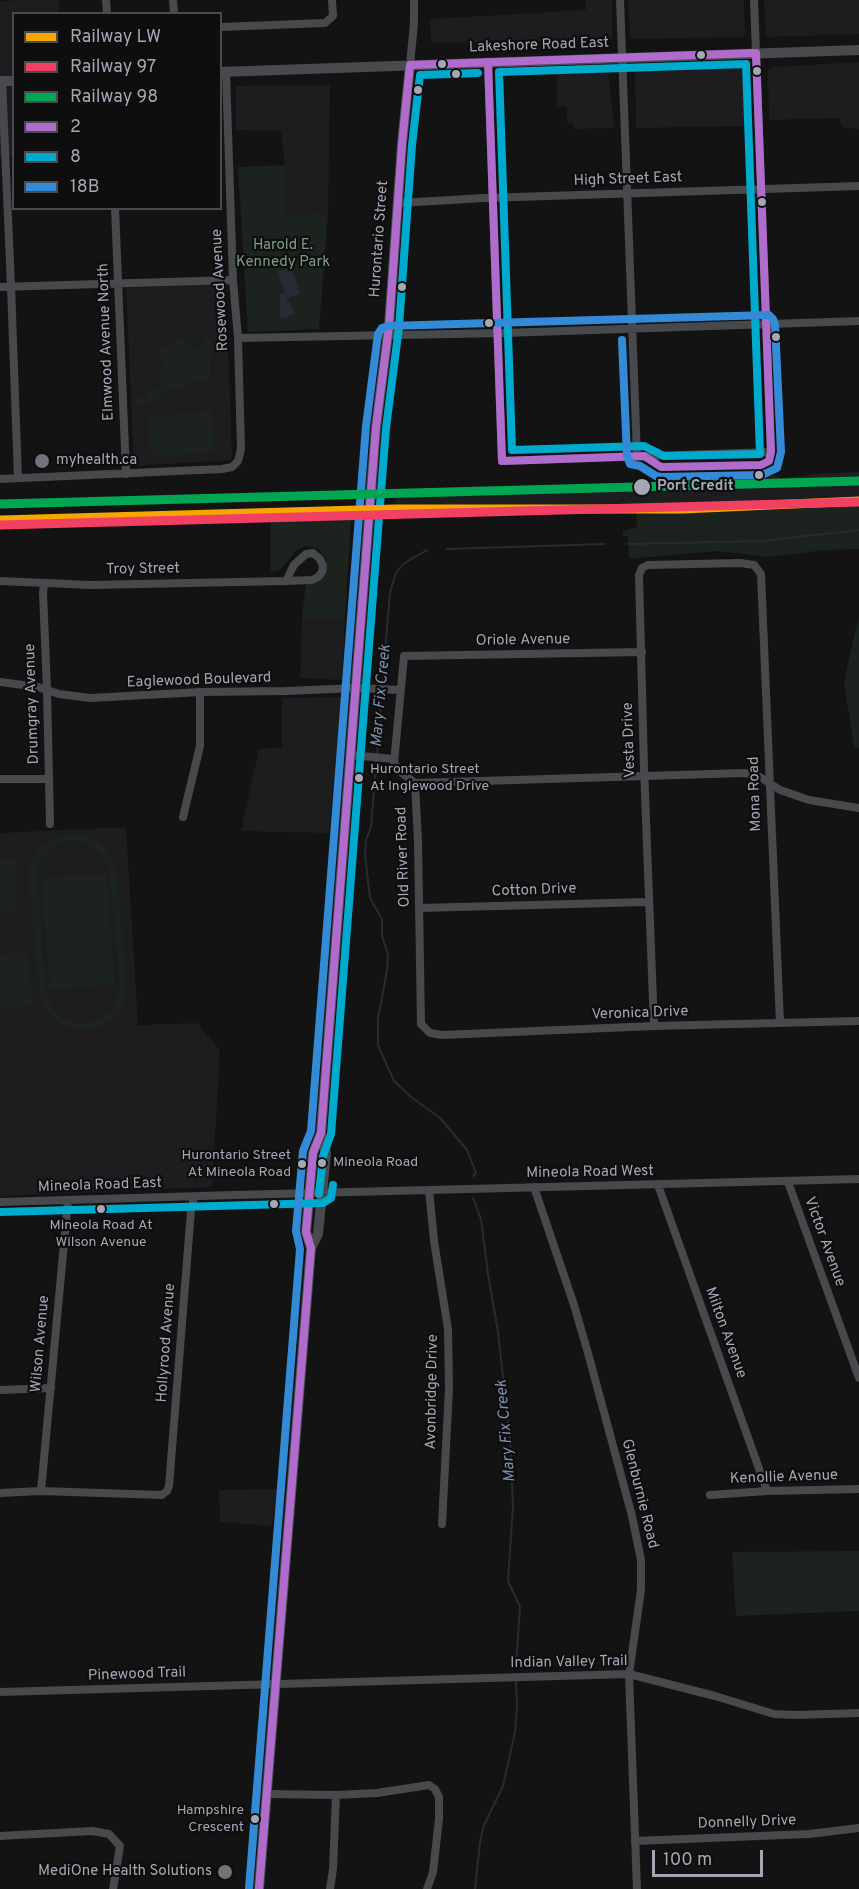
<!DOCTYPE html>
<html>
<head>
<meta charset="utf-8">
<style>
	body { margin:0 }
	#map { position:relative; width:859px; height:1889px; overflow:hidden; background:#131313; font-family:Overpass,sans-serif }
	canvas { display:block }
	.legend { position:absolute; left:12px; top:12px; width:210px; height:198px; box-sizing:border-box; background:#0e0e0f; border:2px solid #4a4b51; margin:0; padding:8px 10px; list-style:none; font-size:18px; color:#a4a7b4 }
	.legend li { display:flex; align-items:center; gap:12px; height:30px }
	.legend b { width:30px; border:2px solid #4a4b51 }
	.scale { position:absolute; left:652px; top:1850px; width:111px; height:27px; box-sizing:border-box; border:3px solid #a4a7b4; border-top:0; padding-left:8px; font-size:18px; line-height:21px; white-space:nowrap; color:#a4a7b4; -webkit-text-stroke:4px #0e0e0f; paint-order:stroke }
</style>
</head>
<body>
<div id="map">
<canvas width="859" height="1889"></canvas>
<ul class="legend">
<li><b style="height:8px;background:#f7a600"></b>Railway LW</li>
<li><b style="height:8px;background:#f24062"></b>Railway 97</li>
<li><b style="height:8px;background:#00a651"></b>Railway 98</li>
<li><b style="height:8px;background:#b06ccc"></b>2</li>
<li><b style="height:8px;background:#00a9ce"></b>8</li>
<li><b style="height:8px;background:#338bd7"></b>18B</li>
</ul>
<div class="scale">100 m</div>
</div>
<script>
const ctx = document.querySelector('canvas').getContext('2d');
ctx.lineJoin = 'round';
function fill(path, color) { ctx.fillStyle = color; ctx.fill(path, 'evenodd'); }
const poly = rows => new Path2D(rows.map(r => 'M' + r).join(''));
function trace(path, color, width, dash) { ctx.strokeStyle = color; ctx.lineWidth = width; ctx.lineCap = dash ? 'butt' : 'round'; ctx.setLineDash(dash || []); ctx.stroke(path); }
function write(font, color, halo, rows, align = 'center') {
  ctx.font = font + ' Overpass,sans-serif'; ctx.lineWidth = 4.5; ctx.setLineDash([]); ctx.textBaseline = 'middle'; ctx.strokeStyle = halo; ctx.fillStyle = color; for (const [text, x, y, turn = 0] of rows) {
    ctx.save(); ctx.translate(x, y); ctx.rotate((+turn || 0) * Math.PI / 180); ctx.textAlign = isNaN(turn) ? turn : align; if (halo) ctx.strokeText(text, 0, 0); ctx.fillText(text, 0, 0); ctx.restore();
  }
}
fill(poly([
	[23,0,59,0,59,13,14,14,13,156,0,157,0,1],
	[586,0,612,0,612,40,432,43,431,37,430,19,586,10],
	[628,0,744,0,745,34,743,37,633,39,630,37],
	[764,0,859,0,859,34,767,37,766,36],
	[859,62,859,133,859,129,844,128,841,125,840,118,769,120,768,70,771,67],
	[746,64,749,121,746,126,636,128,635,69],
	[608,70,614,128,576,129,574,128,573,123,567,123,567,107,557,107,557,73],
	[330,85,328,215,322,213,285,214,285,165,281,131,236,130,236,86],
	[221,284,226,286,232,455,231,460,134,466,126,288],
	[859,484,859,505,759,510,394,514,396,496,456,495,457,496],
	[302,618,345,618,342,680,300,678],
	[341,697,329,833,241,831,259,749,282,747,282,698],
	[126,827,138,1025,197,1023,220,1050,212,1187,0,1196,0,833],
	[277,1489,272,1526,220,1522,219,1490]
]), '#1d1d1f');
fill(poly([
	[285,165,285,214,322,213,328,215,319,329,248,332,238,167],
	[210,334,210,381,189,382,188,388,171,388,156,402,136,406,135,398,149,397,149,391,160,389,159,373,162,372,160,348,170,348,179,337,194,351],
	[212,411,215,452,151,457,148,416],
	[859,472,859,484,807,486,806,481,766,482,765,474,774,475,781,478,806,476,812,474],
	[761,474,762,481,662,484,662,478,741,476],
	[859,505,859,549,826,550,768,557,716,551,629,559,628,536,623,536,623,531,637,527,636,512,759,510],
	[271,519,351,519,345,618,302,618,306,581,324,572,326,559,319,549,305,546,297,550,280,570,271,572],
	[859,616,859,748,854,748,844,681],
	[67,834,82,834,99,842,109,853,117,871,127,995,123,1006,117,1014,100,1027,91,1030,78,1030,63,1025,50,1014,41,1000,39,988,28,872,33,859,40,847,53,839],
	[70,841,82,842,94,847,103,855,109,867,120,988,117,1001,110,1011,100,1019,88,1023,75,1022,63,1018,54,1009,46,992,37,874,40,862,47,852,58,844],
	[0,858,10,858,15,862,17,911,11,913,0,913],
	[106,873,115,984,50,990,41,878],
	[14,952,28,953,32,1001,28,1006,0,1008,0,956],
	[859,1551,859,1611,736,1616,732,1552]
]), '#1c221d');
fill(poly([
	[292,267,300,294,286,298,296,313,287,317,280,318,280,294,285,294,278,271]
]), '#272c34');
trace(poly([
	[628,544,762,541,859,530],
	[447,549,605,544],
	[382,687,390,593,393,582,396,573,403,564,427,550],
	[377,755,382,692],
	[376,761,371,827,366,840,365,855,370,898,382,919,382,936,388,954,387,970,378,1019,378,1045,394,1081,411,1097,440,1118,467,1150,476,1173,473,1176],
	[473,1198,481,1219,488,1274,498,1332,510,1440,513,1506,508,1581,520,1607,516,1664],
	[475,1889,480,1842,484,1825,503,1786,515,1732,517,1706,516,1681]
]), '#272c34', 2);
trace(poly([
	[106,0,107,14],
	[173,0,174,14],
	[620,0,637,456],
	[220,27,325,23,333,16,332,0],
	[488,62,502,461,771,452,754,0],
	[410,65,414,23,414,0],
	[2,81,11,286,18,478],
	[398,203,485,198,859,186],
	[115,208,126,474],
	[0,287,233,280],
	[238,338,504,333,859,321],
	[0,479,222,469,232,467,238,461,241,449,238,338,233,280,226,72],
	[0,581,91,585,286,581,312,580,318,577,322,572,323,566,320,559,313,553,306,554,294,565,286,581],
	[44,584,43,593,47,689,50,824],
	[642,652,404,656,394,763,402,773,415,783,418,841,421,1024,430,1033,442,1035,654,1026,859,1021],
	[0,682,38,687,59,694,90,698,200,692,286,691,357,688,400,690],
	[351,755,394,759],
	[0,779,49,779],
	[415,783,744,773,757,775,780,790,809,800,859,808],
	[183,817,200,746,200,692],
	[420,908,648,902],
	[654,1026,644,768,639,575,642,568,648,565,740,563,754,565,761,574,780,1023],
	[788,1182,859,1378],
	[658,1185,767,1491],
	[534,1187,574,1305,588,1353,632,1516,641,1560,641,1590,629,1674,637,1889],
	[429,1190,434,1241,448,1329,449,1389,442,1524],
	[0,1202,234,1195,859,1179],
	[0,1390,51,1388],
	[41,1491,68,1200],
	[0,1493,41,1491,162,1495,167,1491,169,1486,191,1211,194,1197],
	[710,1495,767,1491,859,1489],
	[0,1692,629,1674,715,1696,774,1714,796,1715,859,1713],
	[267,1794,336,1795,377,1793,429,1785,435,1789,439,1797,439,1819,433,1872,427,1889],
	[0,1836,92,1831,109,1834,120,1846,113,1889],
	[635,1841,809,1834,859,1828],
	[330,1889,333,1869,336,1795]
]), '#48494c', 8);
trace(poly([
	[220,72,859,50],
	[0,81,14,81],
	[311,1248,318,1234,326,1153,321,1133],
	[259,1889,311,1248,306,1232,313,1153,321,1133,376,427,389,326,402,144,410,65]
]), '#4a4a4e', 10);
trace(poly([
	[488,62,502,461,644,456],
	[410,65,756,53,771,452,769,461,761,465,661,467,644,456],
	[259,1889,311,1248,306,1232,313,1153,321,1133,376,427,389,326,402,144,410,65]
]), '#b06ccc', 8);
trace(poly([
	[746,64,760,454,664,456,644,446,512,450,499,72,746,64],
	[319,1194,323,1156,331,1134,386,428,399,327,412,145,420,75,478,73],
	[0,1212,323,1203,331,1198,333,1185]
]), '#00a9ce', 8);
trace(poly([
	[249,1888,300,1249,296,1231,303,1151,311,1131,366,426,378,334,382,328,388,326,769,315,773,319,775,325,781,452,777,468,762,475,661,477,656,476,640,466,630,464,627,456,622,340]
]), '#338bd7', 8);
trace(poly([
	[0,520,395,509,683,509,859,501]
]), '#f7a600', 9);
trace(poly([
	[0,525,859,502]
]), '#f24062', 9);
trace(poly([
	[0,504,859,481]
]), '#00a651', 9);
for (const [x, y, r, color] of [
	[701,55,5,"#a4a7b4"],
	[442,64,5,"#a4a7b4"],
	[757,71,5,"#a4a7b4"],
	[456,74,5,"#a4a7b4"],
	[418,90,5,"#a4a7b4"],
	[762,202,5,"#a4a7b4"],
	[402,287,5,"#a4a7b4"],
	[489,323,5,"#a4a7b4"],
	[776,337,5,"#a4a7b4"],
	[42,461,8,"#71737c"],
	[759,475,5,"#a4a7b4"],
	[642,487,9,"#a4a7b4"],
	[359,778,5,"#a4a7b4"],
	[322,1163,5,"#a4a7b4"],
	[302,1164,5,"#a4a7b4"],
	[274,1204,5,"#a4a7b4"],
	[101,1209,5,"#a4a7b4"],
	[255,1819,5,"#a4a7b4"],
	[225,1872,8,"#71737c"]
]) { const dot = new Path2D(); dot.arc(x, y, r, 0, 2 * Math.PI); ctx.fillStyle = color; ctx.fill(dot); trace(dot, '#0e0e0f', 2); }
write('14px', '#a4a7b4', '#0e0e0f', [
	["Hurontario Street",370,770],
	["At Inglewood Drive",370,787],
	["Hurontario Street",291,1156,"right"],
	["At Mineola Road",291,1173,"right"],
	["Mineola Road",333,1163],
	["Mineola Road At",101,1226,"center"],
	["Wilson Avenue",101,1243,"center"],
	["Hampshire",244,1811,"right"],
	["Crescent",244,1828,"right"]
], 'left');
write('15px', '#a4a7b4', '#0e0e0f', [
	["Lakeshore Road East",539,46,-2],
	["High Street East",628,180,-2],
	["Hurontario Street",380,239,-86],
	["Rosewood Avenue",221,290,-93],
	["Elmwood Avenue North",107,342,-92],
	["Troy Street",143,570,-1],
	["Oriole Avenue",523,641,-1],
	["Eaglewood Boulevard",199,681,-2],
	["Drumgray Avenue",33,704,-92],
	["Vesta Drive",630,740,-92],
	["Mona Road",756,794,-92],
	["Old River Road",404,857,-92],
	["Cotton Drive",534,891,-2],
	["Veronica Drive",640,1014,-2],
	["Mineola Road West",590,1173,-1],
	["Mineola Road East",100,1186,-2],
	["Victor Avenue",824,1242,70],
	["Milton Avenue",725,1333,70],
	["Hollyrood Avenue",167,1343,-86],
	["Wilson Avenue",41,1344,-85],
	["Avonbridge Drive",433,1392,-89],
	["Kenollie Avenue",784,1478,-2],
	["Glenburnie Road",639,1494,76],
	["Indian Valley Trail",569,1663,-1],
	["Pinewood Trail",137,1675,-2],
	["Donnelly Drive",747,1823,-2]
]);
write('15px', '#7b9f82', '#0e0e0f', [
	["Harold E.",283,246],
	["Kennedy Park",283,263]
]);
write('15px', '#a4a7b4', '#0e0e0f', [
	["myhealth.ca",56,461],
	["MediOne Health Solutions",212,1872,"right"]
], 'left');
write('bold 15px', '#a4a7b4', '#0e0e0f', [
	["Port Credit",657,487]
], 'left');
write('italic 16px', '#7c90af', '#0e0e0f', [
	["Mary Fix Creek",382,696,-85],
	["Mary Fix Creek",507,1431,-95]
]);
</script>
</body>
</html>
